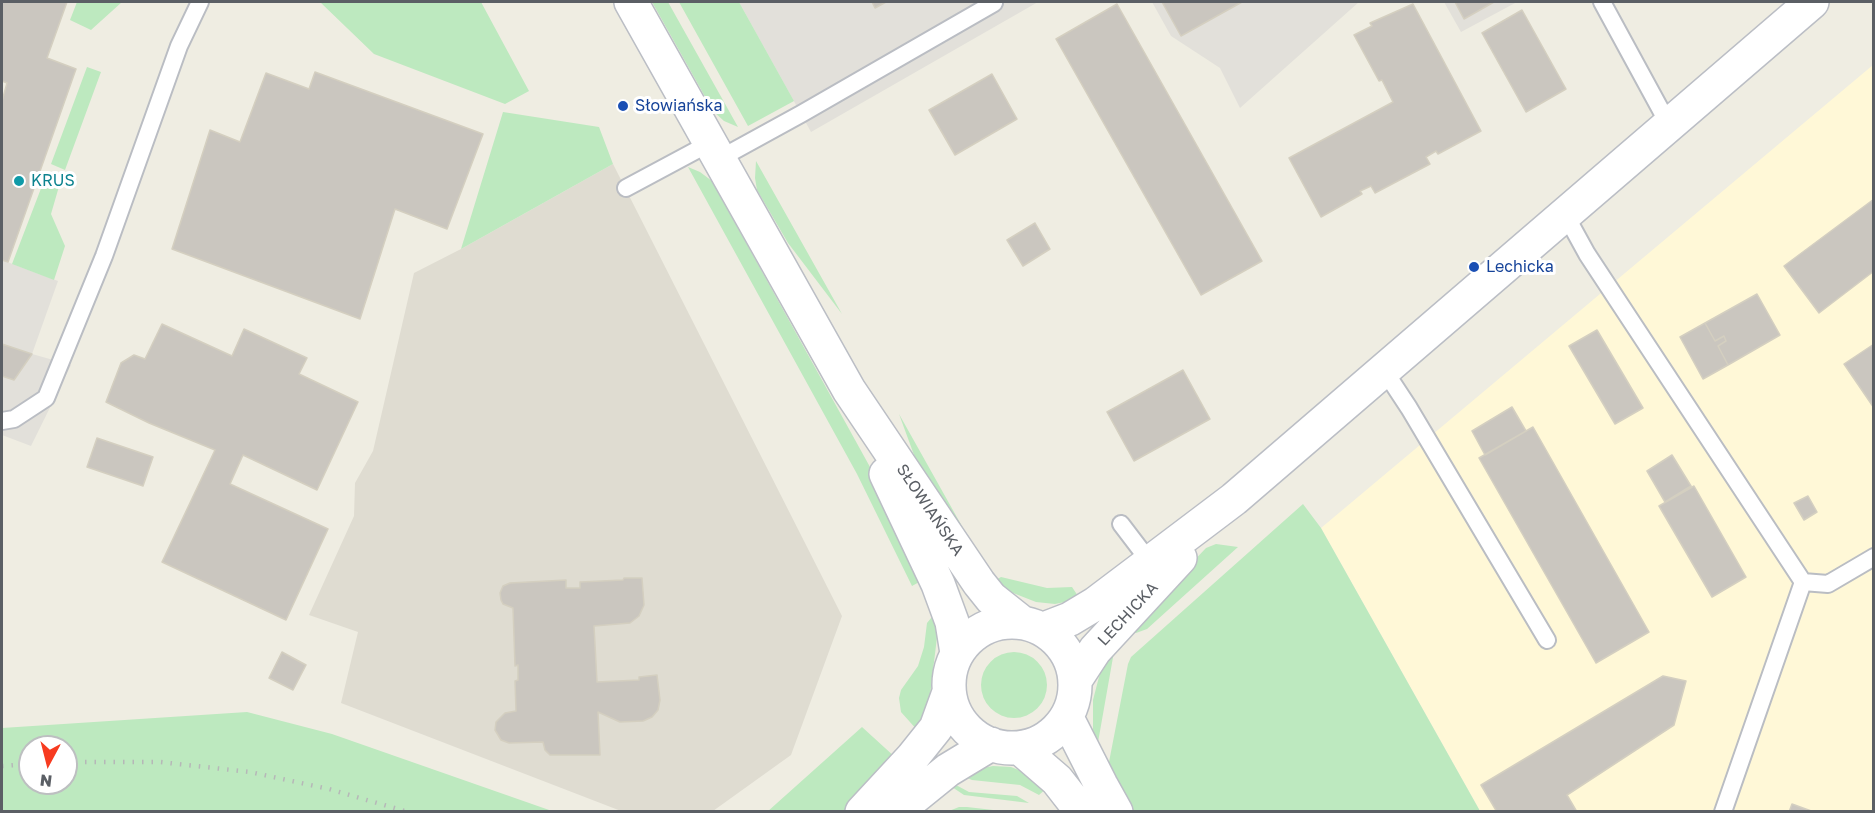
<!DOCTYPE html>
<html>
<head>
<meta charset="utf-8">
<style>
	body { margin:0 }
	#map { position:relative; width:1875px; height:813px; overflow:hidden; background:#efede2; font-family:"Golos Text",sans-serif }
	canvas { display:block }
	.frame { position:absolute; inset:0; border:3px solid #5b5f65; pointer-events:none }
	.north { position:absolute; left:18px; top:735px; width:60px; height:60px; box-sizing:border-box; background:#fff; border:2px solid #bdbfc1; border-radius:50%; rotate:187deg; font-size:16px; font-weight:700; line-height:24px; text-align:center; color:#5b5f65 }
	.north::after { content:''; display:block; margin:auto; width:21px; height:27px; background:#f73b20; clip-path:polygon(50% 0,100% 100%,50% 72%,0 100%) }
</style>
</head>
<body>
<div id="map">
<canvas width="1875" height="813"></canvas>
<div class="frame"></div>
<div class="north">N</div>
</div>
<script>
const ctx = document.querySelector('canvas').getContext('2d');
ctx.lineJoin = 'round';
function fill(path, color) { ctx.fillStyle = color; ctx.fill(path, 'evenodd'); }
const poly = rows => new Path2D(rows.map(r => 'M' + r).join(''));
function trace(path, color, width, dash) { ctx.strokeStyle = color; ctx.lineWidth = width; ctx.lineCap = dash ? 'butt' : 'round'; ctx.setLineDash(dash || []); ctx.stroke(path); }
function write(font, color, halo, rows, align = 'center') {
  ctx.font = font + ' "Golos Text",sans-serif'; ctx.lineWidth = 6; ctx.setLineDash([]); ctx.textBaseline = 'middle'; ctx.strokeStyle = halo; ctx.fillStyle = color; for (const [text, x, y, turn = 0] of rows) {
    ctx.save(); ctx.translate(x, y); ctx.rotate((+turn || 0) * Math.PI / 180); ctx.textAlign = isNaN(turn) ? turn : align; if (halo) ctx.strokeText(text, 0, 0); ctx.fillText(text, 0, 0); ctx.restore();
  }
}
fill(poly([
	[1873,65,1873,811,1480,811,1321,528]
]), '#fff8d7');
fill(poly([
	[739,2,1038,2,811,132],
	[1152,2,1359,2,1240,108,1220,68,1171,36],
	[1444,2,1517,2,1461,32],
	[2,260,58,281,32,354,71,365,31,446,2,435]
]), '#e2e0da');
fill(poly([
	[613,164,842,616,791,755,713,811,621,811,341,703,358,632,309,615,354,516,355,483,373,451,414,273,461,249]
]), '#dfdcd1');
fill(poly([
	[77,2,122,2,91,30,70,20],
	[320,2,481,2,529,91,505,104,374,54],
	[652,2,668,2,738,127,724,121,713,111],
	[679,2,739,2,794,101,748,126],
	[87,67,101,72,65,170,51,164],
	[503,112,599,127,613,164,461,249],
	[756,161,842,314,788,243,757,190,755,178],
	[688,167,700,172,712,181,870,467,923,580,912,586,857,474],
	[45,178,60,183,51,214,65,246,54,280,12,264],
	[899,414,977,553,921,474],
	[1303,504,1321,528,1480,811,1128,811,1104,766,1109,762,1128,664,1131,657],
	[1216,544,1238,547,1147,629,1136,633,1127,631,1206,548],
	[1001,577,1047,588,1072,587,1080,599,1055,604,1036,602,1008,591,994,581],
	[936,612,937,637,930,696,918,731,901,712,899,698,901,690,918,666,924,647,927,623],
	[1115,646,1097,748,1093,730,1093,700,1100,673],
	'981 685a33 33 0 1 1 66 0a33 33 0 1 1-66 0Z',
	[247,712,332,734,552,811,2,811,2,728],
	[30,747,66,747,66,783,30,783],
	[862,727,896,758,844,811,767,812],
	[993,766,1011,767,1029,774,1048,787,1039,795,1020,785,972,780,965,777,983,768],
	[956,785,969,792,1017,796,1029,803,964,795,952,787],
	[959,807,967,807,1002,811,949,811]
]), '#bde9bf');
const building = poly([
	[2,2,67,2,47,58,76,69,8,262,2,260,2,101,7,83,2,81,2,2],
	[872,2,886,2,875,8,872,2],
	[1162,2,1242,2,1181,36,1162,2],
	[1455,2,1494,2,1464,19,1455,2],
	[1117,4,1262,261,1201,295,1056,39,1117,4],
	[1413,4,1481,131,1438,154,1436,151,1426,157,1430,164,1375,193,1371,186,1360,191,1362,194,1321,217,1289,158,1393,102,1382,80,1379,81,1354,35,1372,26,1370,23,1413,4],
	[1522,10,1566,89,1526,112,1482,33,1522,10],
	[315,72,483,134,447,229,395,209,360,319,172,249,210,130,240,142,266,73,309,89,315,72],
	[992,74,1017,119,955,155,929,110,992,74],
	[1874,199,1874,271,1819,313,1784,266,1874,199],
	[1035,223,1050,249,1023,266,1007,240,1035,223],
	[1757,294,1780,335,1728,365,1718,346,1726,341,1724,336,1715,341,1705,323,1757,294],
	[1705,323,1715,341,1724,336,1726,341,1718,346,1728,365,1703,379,1680,337,1705,323],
	[162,324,232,356,244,329,307,358,299,374,358,402,317,490,243,455,230,484,328,529,286,620,162,562,215,450,149,423,106,402,121,363,134,355,145,359,162,324],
	[1597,330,1643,408,1615,424,1569,346,1597,330],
	[2,344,32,354,14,380,2,376,2,344],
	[1874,344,1874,408,1844,364,1874,344],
	[1183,370,1210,419,1134,461,1107,412,1183,370],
	[1512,407,1526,431,1485,455,1472,431,1512,407],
	[1533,427,1649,632,1596,663,1479,458,1533,427],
	[97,438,153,457,143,486,87,467,97,438],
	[1672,455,1691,486,1665,502,1647,471,1672,455],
	[1694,486,1746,577,1712,597,1659,506,1694,486],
	[1808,496,1817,512,1804,520,1794,503,1808,496],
	[624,578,642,578,644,605,639,616,630,623,594,626,597,682,639,680,639,677,657,675,660,700,658,710,652,717,643,721,620,722,598,712,600,755,550,755,545,750,543,742,509,743,501,740,495,730,496,722,505,713,516,711,515,681,518,680,518,665,515,666,513,608,503,604,501,600,500,593,503,586,510,583,566,580,566,588,580,588,580,582,623,580,624,578],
	[282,652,306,665,293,690,269,678,282,652],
	[1663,676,1686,681,1674,725,1567,795,1577,812,1497,812,1481,785,1663,676],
	[1792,804,1814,812,1789,812,1792,804]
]);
fill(building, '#cac6bf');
trace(building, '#d4cfc0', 1.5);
const lane = poly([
	[1602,2,1669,125],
	[719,159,801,114,994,3],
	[626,188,710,143],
	[1565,214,1587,254,1803,582,1723,812],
	[1384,370,1409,408,1547,640],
	[2,421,14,419,46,398,104,256,179,46,200,2],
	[1121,524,1153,566],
	[1803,582,1828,584,1874,557]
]);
const secondary = poly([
	[631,2,849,390,979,583,991,598,1020,621],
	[886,474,938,584,952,622,957,653],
	'949 685a63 63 0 1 1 126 0a63 63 0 1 1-126 0Z',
	[1044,629,1070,619,1095,604,1234,499,1812,2],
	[1076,679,1095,650,1180,558],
	[1067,718,1101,785,1116,812],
	[1020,748,1057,780,1082,812],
	[862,812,912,758,936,728,949,692],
	[896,812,948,770,991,744]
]);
trace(lane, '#babdc3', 20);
trace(secondary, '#bbbec5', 36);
trace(lane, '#fff', 16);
trace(secondary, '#fff', 33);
trace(poly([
	[66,762,160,762,250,772,329,789,408,812],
	[2,766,30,764]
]), '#b6b7b8', 4.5, [1.5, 8]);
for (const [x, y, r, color] of [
	[623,106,6,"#1a4fb4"],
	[19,181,6,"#0f9aa8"],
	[1474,267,6,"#1a4fb4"]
]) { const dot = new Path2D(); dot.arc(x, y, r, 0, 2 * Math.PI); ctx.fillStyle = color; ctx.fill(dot); trace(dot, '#fff', 2); }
write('16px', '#164399', '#fff', [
	["Słowiańska",635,106],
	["Lechicka",1486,267]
], 'left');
write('16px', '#0d838f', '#fff', [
	["KRUS",31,181]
], 'left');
write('16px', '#5b5f65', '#fff', [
	["SŁOWIAŃSKA",930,510,56],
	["LECHICKA",1128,614,-47]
]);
</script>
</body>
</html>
